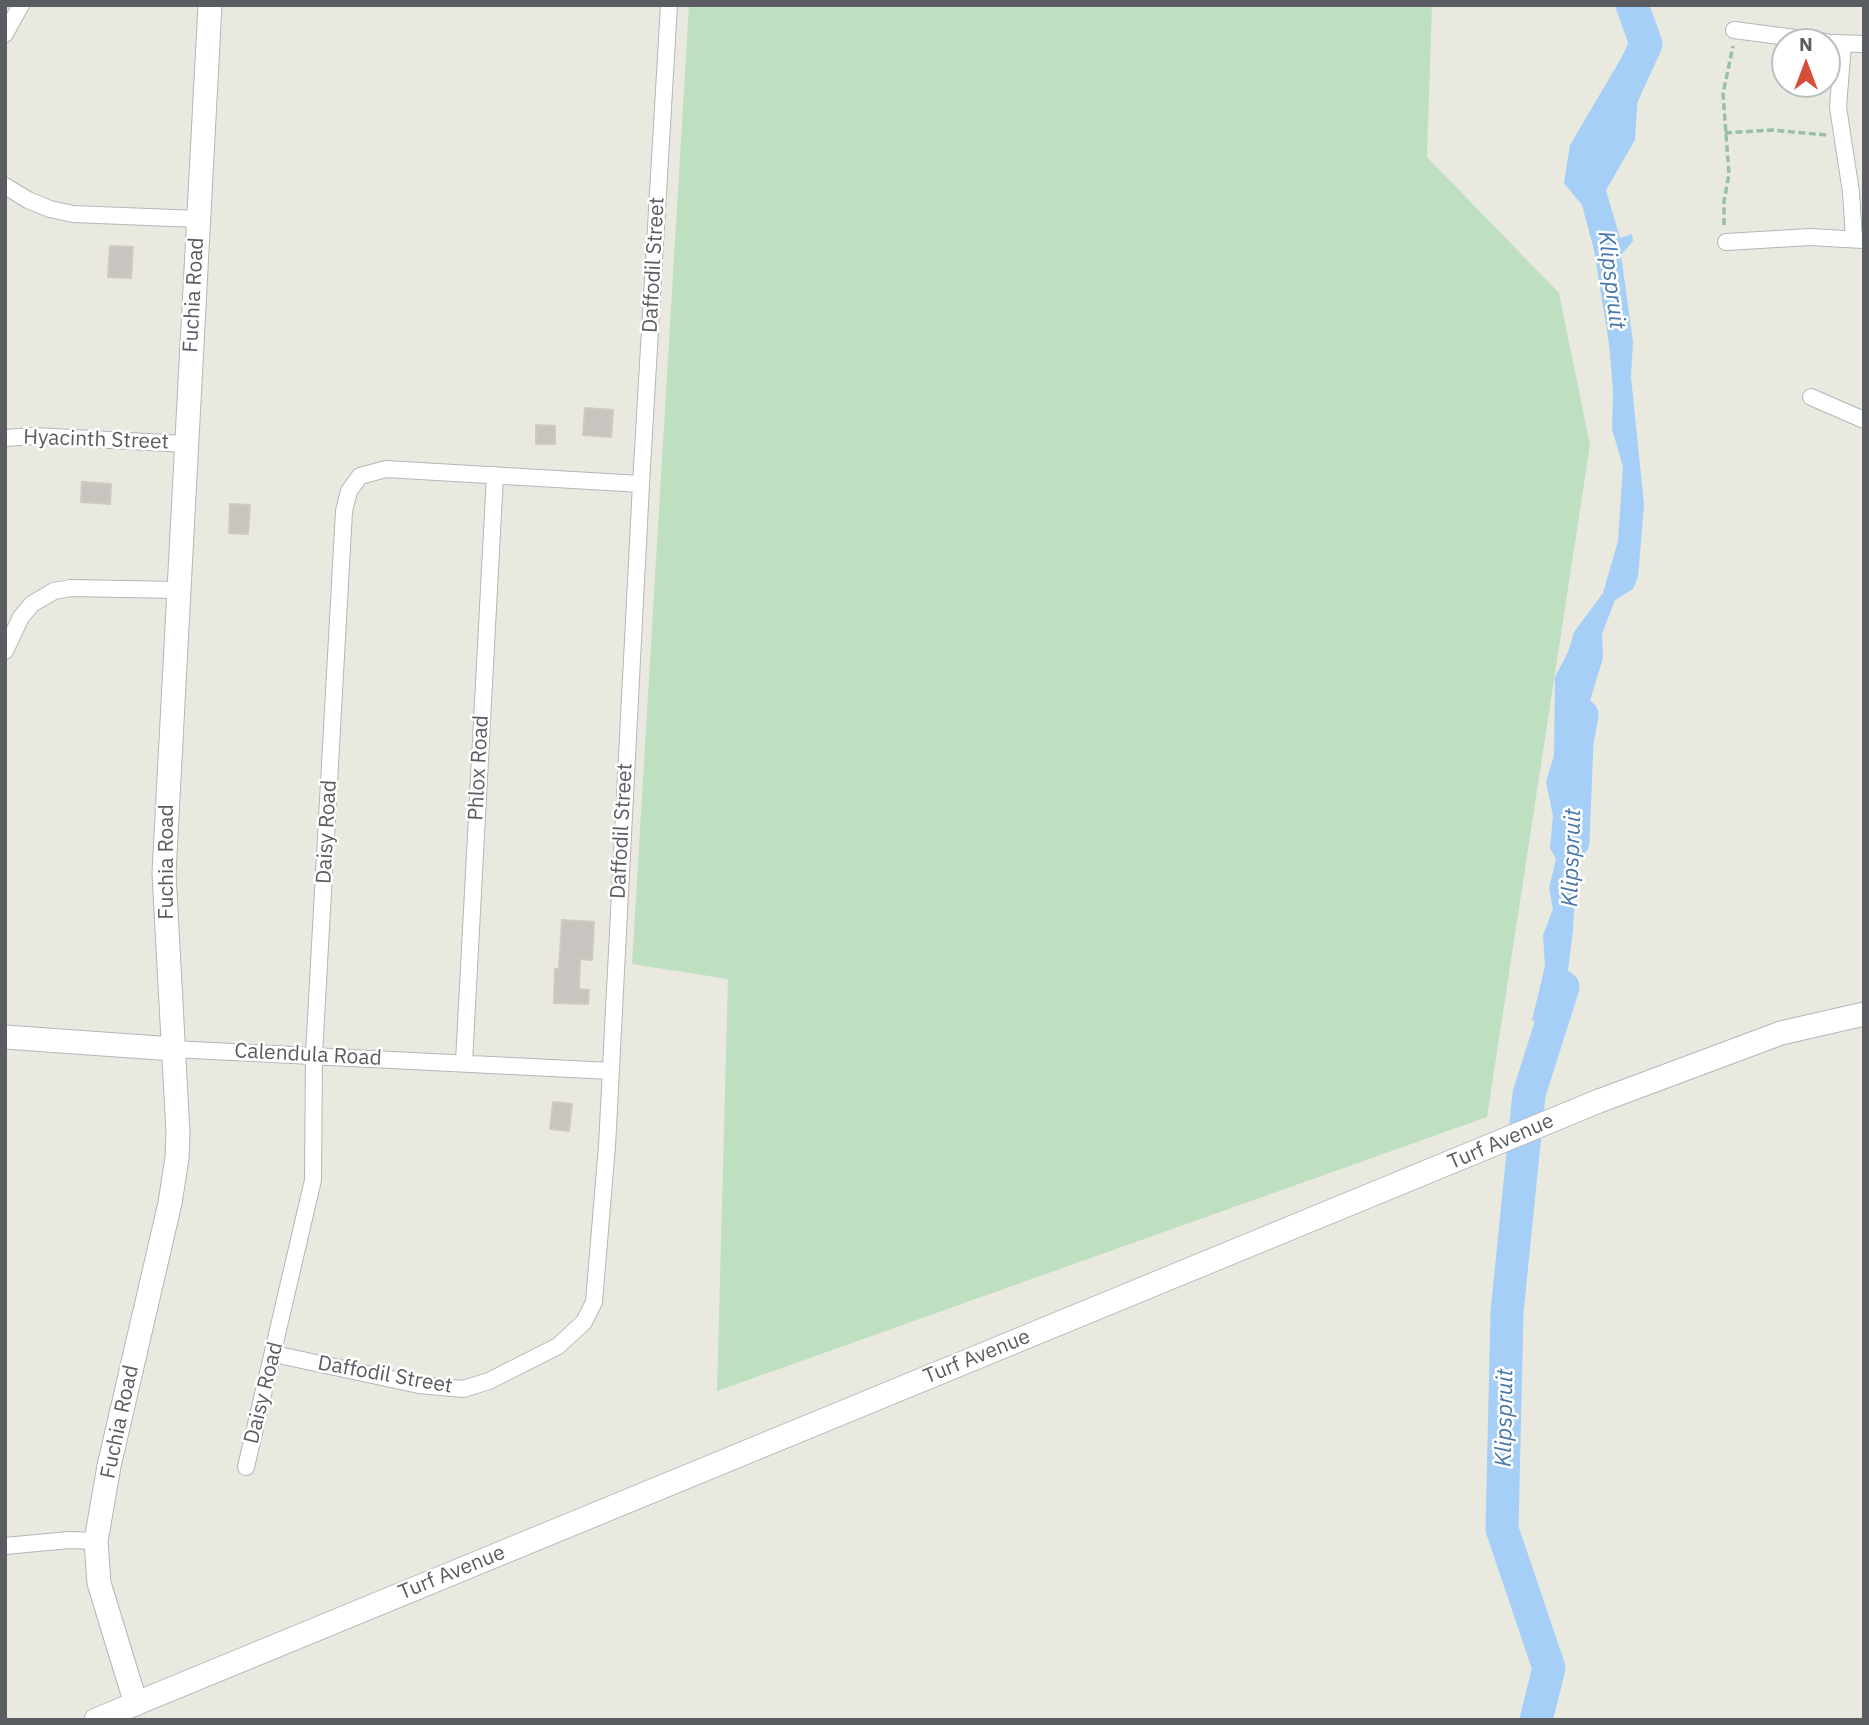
<!DOCTYPE html>
<html>
<head>
<meta charset="utf-8">
<style>
	body { margin:0 }
	#map { position:relative; width:1869px; height:1725px; overflow:hidden; background:#eae9e0; font-family:"IBM Plex Sans",sans-serif }
	canvas { display:block }
	.frame { position:absolute; inset:0; border:7px solid #595c60; pointer-events:none }
	.north { position:absolute; left:1771px; top:28px; width:70px; height:70px; box-sizing:border-box; background:#fff; border:2px solid #bdbebf; border-radius:50%; rotate:0deg; font-size:19px; font-weight:700; line-height:28px; text-align:center; color:#595c60 }
	.north::after { content:''; display:block; margin:auto; width:24px; height:32px; background:#d64d3a; clip-path:polygon(50% 0,100% 100%,50% 72%,0 100%) }
</style>
</head>
<body>
<div id="map">
<canvas width="1869" height="1725"></canvas>
<div class="frame"></div>
<div class="north">N</div>
</div>
<script>
const ctx = document.querySelector('canvas').getContext('2d');
ctx.lineJoin = 'round';
function fill(path, color) { ctx.fillStyle = color; ctx.fill(path, 'evenodd'); }
const poly = rows => new Path2D(rows.map(r => 'M' + r).join(''));
function trace(path, color, width, dash) { ctx.strokeStyle = color; ctx.lineWidth = width; ctx.lineCap = dash ? 'butt' : 'round'; ctx.setLineDash(dash || []); ctx.stroke(path); }
function write(font, color, halo, rows, align = 'center') {
  ctx.font = font + ' "IBM Plex Sans",sans-serif'; ctx.lineWidth = 5; ctx.setLineDash([]); ctx.textBaseline = 'middle'; ctx.strokeStyle = halo; ctx.fillStyle = color; for (const [text, x, y, turn = 0] of rows) {
    ctx.save(); ctx.translate(x, y); ctx.rotate((+turn || 0) * Math.PI / 180); ctx.textAlign = isNaN(turn) ? turn : align; if (halo) ctx.strokeText(text, 0, 0); ctx.fillText(text, 0, 0); ctx.restore();
  }
}
fill(poly([
	[689,5,1432,5,1427,157,1559,293,1590,445,1487,1117,717,1391,728,979,632,964]
]), '#bfe0c0');
fill(poly([
	[1623,55,1639,73,1635,140,1606,190,1620,238,1632,234,1633,241,1621,255,1633,342,1631,377,1644,505,1638,577,1633,589,1615,600,1602,634,1603,658,1589,704,1570,786,1580,811,1573,929,1565,997,1554,1031,1532,1020,1545,966,1543,935,1553,909,1549,888,1556,859,1550,848,1553,816,1546,782,1554,755,1555,677,1568,652,1574,632,1603,593,1618,541,1623,467,1612,429,1613,390,1609,344,1594,250,1582,205,1564,183,1570,145]
]), '#a5cff6');
trace(poly([
	[1616,109,1646,44,1632,5],
	[1573,842,1577,742,1582,715],
	[1536,1720,1549,1668,1502,1529,1507,1312,1529,1094,1563,987]
]), '#a5cff6', 33);
const building = poly([
	[110,246,133,247,131,278,108,277,110,246],
	[585,408,613,410,611,437,583,435,585,408],
	[536,425,555,426,555,444,536,444,536,425],
	[82,482,111,484,110,504,81,502,82,482],
	[230,504,250,505,248,534,229,533,230,504],
	[562,920,594,922,592,960,580,959,579,989,589,990,588,1004,554,1003,555,969,559,969,562,920],
	[553,1102,572,1104,569,1131,550,1129,553,1102]
]);
fill(building, '#c8c5c0');
trace(building, '#cecabf', 2);
const street = poly([
	[1734,30,1826,42],
	[5,34,21,5],
	[1833,43,1864,44],
	[1843,44,1838,107,1851,192,1854,239],
	[5,186,28,200,50,209,73,214,198,219],
	[1726,242,1810,237,1863,240],
	[1811,397,1864,420],
	[5,438,34,436,186,444],
	[5,651,21,617,32,604,54,591,71,588,178,590],
	[173,1049,610,1071],
	[464,1062,495,475],
	[274,1354,419,1385,463,1389,489,1381,558,1346,584,1322,594,1302,607,1146,641,484,669,5],
	[246,1467,313,1180,314,1054,344,511,349,491,360,476,386,469,641,484],
	[5,1546,69,1540,96,1541]
]);
const secondary = poly([
	[5,1037,173,1049],
	[136,1704,99,1583,96,1541,109,1466,170,1203,177,1158,178,1133,164,873,210,5],
	[96,1720,1599,1101,1781,1033,1864,1014]
]);
trace(street, '#b3b6ba', 18);
trace(secondary, '#b4b6bc', 25);
trace(poly([
	[1725,133,1771,130,1827,135],
	[1724,225,1724,202,1729,174,1723,94,1733,46]
]), '#99c0a6', 3.5, [7, 3.5]);
trace(street, '#fff', 16);
trace(secondary, '#fff', 23);
write('21px', '#595c60', '#fff', [
	["Daffodil Street",654,265,-87],
	["Fuchia Road",194,295,-87],
	["Hyacinth Street",96,440,2],
	["Phlox Road",479,768,-87],
	["Daffodil Street",622,831,-87],
	["Daisy Road",327,832,-87],
	["Fuchia Road",167,862,-90],
	["Calendula Road",308,1055,3],
	["Turf Avenue",1501,1142,-23],
	["Turf Avenue",977,1357,-22],
	["Daffodil Street",385,1375,10],
	["Daisy Road",264,1393,-76],
	["Fuchia Road",120,1422,-78],
	["Turf Avenue",452,1573,-22]
]);
write('italic 23px', '#4876ad', '#fff', [
	["Klipspruit",1611,280,83],
	["Klipspruit",1572,858,-88],
	["Klipspruit",1505,1418,-89]
]);
</script>
</body>
</html>
